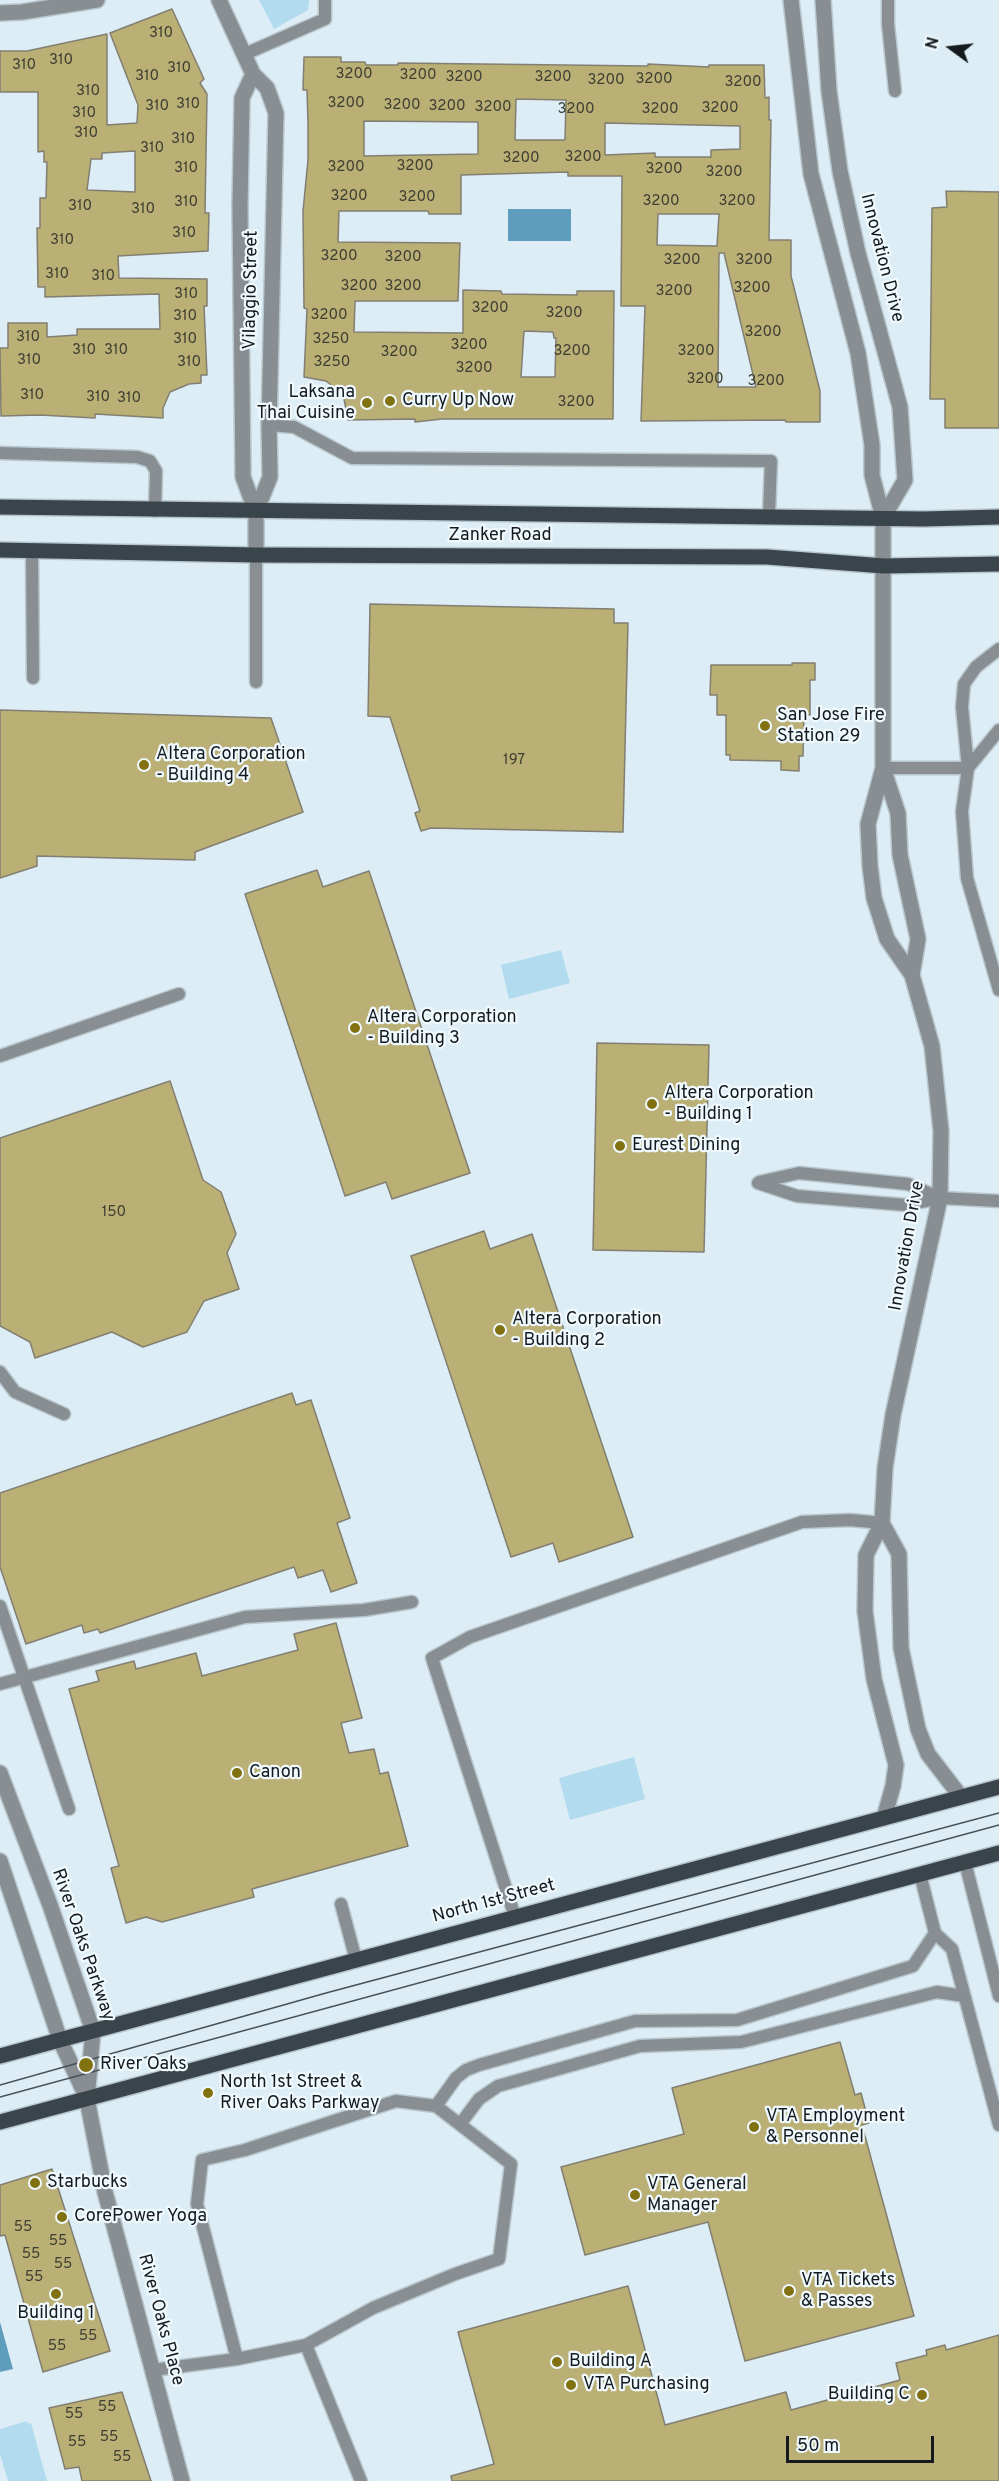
<!DOCTYPE html>
<html>
<head>
<meta charset="utf-8">
<style>
	body { margin:0 }
	#map { position:relative; width:999px; height:2481px; overflow:hidden; background:#dcedf5; font-family:Overpass,sans-serif }
	canvas { display:block }
	.north { position:absolute; left:921px; top:18px; width:60px; height:60px; -webkit-text-stroke:4px #eff9fe; paint-order:stroke; rotate:285deg; font-size:16px; font-weight:700; line-height:24px; text-align:center; color:#141a1d }
	.north::after { content:''; display:block; margin:auto; width:21px; height:27px; background:#141a1d; clip-path:polygon(50% 0,100% 100%,50% 72%,0 100%) }
	.scale { position:absolute; left:786px; top:2436px; width:148px; height:27px; box-sizing:border-box; border:3px solid #141a1d; border-top:0; padding-left:8px; font-size:18px; line-height:21px; white-space:nowrap; color:#141a1d; -webkit-text-stroke:4px #eff9fe; paint-order:stroke }
</style>
</head>
<body>
<div id="map">
<canvas width="999" height="2481"></canvas>
<div class="north">N</div>
<div class="scale">50 m</div>
</div>
<script>
const ctx = document.querySelector('canvas').getContext('2d');
ctx.lineJoin = 'round';
function fill(path, color) { ctx.fillStyle = color; ctx.fill(path, 'evenodd'); }
const poly = rows => new Path2D(rows.map(r => 'M' + r).join(''));
function trace(path, color, width, dash) { ctx.strokeStyle = color; ctx.lineWidth = width; ctx.lineCap = dash ? 'butt' : 'round'; ctx.setLineDash(dash || []); ctx.stroke(path); }
function write(font, color, halo, rows, align = 'center') {
  ctx.font = font + ' Overpass,sans-serif'; ctx.lineWidth = 4.5; ctx.setLineDash([]); ctx.textBaseline = 'middle'; ctx.strokeStyle = halo; ctx.fillStyle = color; for (const [text, x, y, turn = 0] of rows) {
    ctx.save(); ctx.translate(x, y); ctx.rotate((+turn || 0) * Math.PI / 180); ctx.textAlign = isNaN(turn) ? turn : align; if (halo) ctx.strokeText(text, 0, 0); ctx.fillText(text, 0, 0); ctx.restore();
  }
}
fill(poly([
	[259,0,309,0,308,10,274,29],
	[561,950,570,983,509,999,501,965],
	[634,1757,645,1799,570,1820,559,1778],
	[27,2421,28,2424,31,2423,47,2481,8,2481,0,2454,0,2429]
]), '#b2dbf0');
fill(poly([
	[508,209,571,209,571,241,508,241],
	[0,2322,13,2369,0,2372]
]), '#5e9ebc');
const building = poly([
	[172,9,204,79,200,83,207,94,205,213,209,213,208,251,118,256,119,278,207,279,207,306,204,306,207,375,201,375,201,383,189,384,170,392,163,408,163,418,95,414,95,418,40,415,1,416,0,348,8,348,8,323,47,323,47,337,77,335,77,329,160,329,159,294,45,297,45,287,38,287,37,228,40,228,40,198,46,198,47,162,44,162,44,151,38,152,38,92,0,92,0,51,27,51,107,34,107,125,137,123,138,105,110,33,172,9],
	[135,151,135,192,87,190,91,159,102,159,102,153,135,151],
	[304,57,341,57,341,62,365,62,366,65,398,65,398,63,648,66,648,64,709,67,709,65,764,65,765,98,769,97,769,120,771,120,769,240,791,240,791,276,820,391,820,422,786,422,785,420,641,421,645,306,621,306,622,176,568,176,568,172,461,175,461,214,429,214,428,211,339,211,338,242,460,243,458,301,355,301,354,332,463,333,463,290,501,291,502,294,577,295,577,291,614,291,613,419,442,419,415,422,415,419,348,420,344,399,336,389,326,381,304,377,307,309,304,308,303,211,308,160,308,123,307,90,303,90,304,57],
	[516,99,566,100,565,140,515,140,516,99],
	[364,121,478,122,478,154,364,156,364,121],
	[605,123,740,126,740,149,711,150,711,157,655,157,655,153,605,155,605,123],
	[658,214,719,214,717,246,657,245,658,214],
	[719,253,724,253,756,387,718,387,719,253],
	[524,331,553,332,554,338,556,338,555,377,521,377,524,331],
	[946,191,999,192,999,428,945,428,945,399,930,399,932,208,947,207,946,191],
	[370,604,614,609,614,623,628,623,623,832,431,828,421,831,415,813,420,811,390,717,368,716,370,604],
	[792,663,815,663,815,680,810,680,810,715,804,715,803,756,799,756,799,771,781,770,781,761,730,760,730,755,726,755,726,715,717,715,717,695,710,695,711,665,792,665,792,663],
	[0,710,271,718,303,812,195,852,195,860,37,856,37,866,0,878,0,710],
	[317,870,323,887,369,871,470,1173,392,1199,386,1182,345,1196,245,894,317,870],
	[597,1043,709,1045,704,1252,593,1250,597,1043],
	[170,1081,203,1180,221,1192,236,1234,227,1253,239,1289,204,1301,187,1332,143,1347,112,1332,35,1358,30,1342,0,1326,0,1138,170,1081],
	[484,1231,490,1249,532,1234,633,1537,559,1562,553,1543,511,1557,411,1256,484,1231],
	[292,1393,296,1405,311,1400,350,1518,337,1523,357,1583,331,1592,323,1570,298,1578,294,1567,100,1633,98,1629,84,1633,82,1625,26,1644,0,1567,0,1493,292,1393],
	[336,1623,362,1718,341,1723,349,1753,374,1749,380,1774,388,1772,408,1846,252,1889,254,1897,162,1922,146,1917,126,1923,111,1868,119,1866,69,1689,99,1681,96,1671,134,1661,136,1669,196,1653,202,1676,298,1650,294,1634,336,1623],
	[840,2042,855,2095,861,2093,869,2123,862,2125,914,2316,745,2361,708,2222,585,2255,561,2167,684,2134,672,2088,840,2042],
	[52,2169,110,2351,43,2372,5,2235,0,2236,0,2185,52,2169],
	[628,2286,665,2425,786,2392,791,2410,900,2380,896,2363,927,2355,926,2350,945,2345,946,2350,999,2335,999,2481,452,2481,451,2476,494,2464,458,2332,628,2286],
	[122,2392,151,2481,82,2481,79,2467,65,2469,49,2408,122,2392]
]);
fill(building, '#baaf74');
trace(building, '#827f72', 1.5);
const service = poly([
	[888,0,888,24,895,91],
	[245,54,325,19,325,0],
	[269,425,294,427,352,458,771,461,769,515],
	[0,453,137,457,150,461,156,471,155,511],
	[32,551,33,678],
	[256,555,256,682],
	[999,730,968,768,962,811,967,878,999,990],
	[883,768,968,768,962,707,964,684,976,667,999,649],
	[0,1056,179,994],
	[759,1182,799,1173,908,1184,940,1198],
	[758,1183,797,1196,906,1205,940,1198,999,1201],
	[0,1372,15,1392,64,1414],
	[0,1606,69,1809],
	[0,1684,245,1617,364,1610,412,1602],
	[965,1862,999,1996],
	[920,1874,935,1933,952,1949,999,2125],
	[341,1904,356,1960],
	[515,1917,432,1658,470,1637,802,1522,850,1520,882,1523],
	[436,2106,456,2078,466,2070,479,2065,635,2021,737,2020,913,1966,935,1933],
	[461,2123,479,2099,498,2086,640,2046,741,2042,937,1992,964,1996],
	[306,2345,361,2481],
	[153,2370,237,2359,306,2345,373,2308,455,2274,499,2259,511,2164,436,2106,396,2101,245,2150,202,2160,197,2204,237,2359]
]);
const minor = poly([
	[219,0,253,74,267,88,276,113,269,425,270,477,256,512],
	[791,0,811,174,858,353,872,445,872,475,883,518],
	[823,0,829,91,840,171,858,253,900,407,905,480,883,518],
	[0,13,22,12,97,0],
	[253,74,242,98,240,206,243,477,256,512,256,555],
	[87,2099,105,2192,182,2481]
]);
const tertiary = poly([
	[883,518,883,768,868,824,870,866,874,898,887,939,912,975,932,1046,941,1131,940,1198,893,1415,885,1468,882,1523,866,1555,865,1611,874,1679,896,1765,893,1786,884,1818],
	[883,768,898,813,900,855,918,939,912,975],
	[882,1523,899,1554,901,1648,918,1729,928,1754,961,1797],
	[0,1773,50,1905,93,2031,87,2099],
	[0,1861,60,2040,86,2096]
]);
const primary = poly([
	[0,507,924,519,999,517],
	[0,550,256,555,767,557,884,566,999,564],
	[0,2056,999,1787],
	[0,2122,999,1853]
]);
trace(service, '#b8c7ce', 15);
trace(minor, '#b8c7ce', 18);
trace(tertiary, '#b8c7ce', 18);
trace(primary, '#b8c7ce', 18);
trace(service, '#888e92', 12);
trace(minor, '#888e92', 15);
trace(tertiary, '#888e92', 15);
trace(primary, '#3a454b', 15);
trace(poly([
	[0,2085,326,1993,999,1813],
	[0,2097,999,1825]
]), '#485155', 1.5);
for (const [x, y, r, color] of [
	[390,401,6,"#817111"],
	[367,403,6,"#817111"],
	[765,726,6,"#817111"],
	[144,765,6,"#817111"],
	[355,1028,6,"#817111"],
	[652,1104,6,"#817111"],
	[620,1146,6,"#817111"],
	[500,1330,6,"#817111"],
	[237,1773,6,"#817111"],
	[86,2065,8,"#817111"],
	[208,2093,6,"#817111"],
	[754,2127,6,"#817111"],
	[35,2183,6,"#817111"],
	[635,2195,6,"#817111"],
	[62,2217,6,"#817111"],
	[789,2291,6,"#817111"],
	[56,2294,6,"#817111"],
	[557,2362,6,"#817111"],
	[571,2385,6,"#817111"],
	[922,2395,6,"#817111"]
]) { const dot = new Path2D(); dot.arc(x, y, r, 0, 2 * Math.PI); ctx.fillStyle = color; ctx.fill(dot); trace(dot, '#eff9fe', 2); }
write('15px', '#3e3f33', null, [
	["310",161,34],
	["310",61,61],
	["310",24,66],
	["310",179,69],
	["3200",354,75],
	["3200",418,76],
	["310",147,77],
	["3200",464,78],
	["3200",553,78],
	["3200",654,80],
	["3200",606,81],
	["3200",743,83],
	["310",88,92],
	["3200",346,104],
	["310",188,105],
	["3200",402,106],
	["310",157,107],
	["3200",447,107],
	["3200",493,108],
	["3200",720,109],
	["3200",576,110],
	["3200",660,110],
	["310",84,114],
	["310",86,134],
	["310",183,140],
	["310",152,149],
	["3200",583,158],
	["3200",521,159],
	["3200",415,167],
	["3200",346,168],
	["310",186,169],
	["3200",664,170],
	["3200",724,173],
	["3200",349,197],
	["3200",417,198],
	["3200",661,202],
	["3200",737,202],
	["310",186,203],
	["310",80,207],
	["310",143,210],
	["310",184,234],
	["310",62,241],
	["3200",339,257],
	["3200",403,258],
	["3200",682,261],
	["3200",754,261],
	["310",57,275],
	["310",103,277],
	["3200",359,287],
	["3200",403,287],
	["3200",752,289],
	["3200",674,292],
	["310",186,295],
	["3200",490,309],
	["3200",564,314],
	["3200",329,316],
	["310",185,317],
	["3200",763,333],
	["310",28,338],
	["310",185,340],
	["3250",331,340],
	["3200",469,346],
	["310",84,351],
	["310",116,351],
	["3200",572,352],
	["3200",696,352],
	["3200",399,353],
	["310",29,361],
	["310",189,363],
	["3250",332,363],
	["3200",474,369],
	["3200",705,380],
	["3200",766,382],
	["310",32,396],
	["310",98,398],
	["310",129,399],
	["3200",576,403],
	["197",514,761],
	["150",114,1213],
	["55",23,2228],
	["55",58,2242],
	["55",31,2255],
	["55",63,2265],
	["55",34,2278],
	["55",88,2337],
	["55",57,2347],
	["55",107,2408],
	["55",74,2415],
	["55",109,2438],
	["55",77,2443],
	["55",122,2458]
]);
write('18px', '#141a1d', '#eff9fe', [
	["Innovation Drive",881,258,76],
	["Vilaggio Street",252,290,-89],
	["Zanker Road",500,536],
	["Innovation Drive",908,1246,-80],
	["North 1st Street",494,1902,-15],
	["River Oaks Parkway",82,1945,71],
	["River Oaks Place",160,2320,75]
]);
write('18px', '#141a1d', '#eff9fe', [
	["Laksana",355,393,"right"],
	["Thai Cuisine",355,414,"right"],
	["Curry Up Now",402,401],
	["San Jose Fire",777,716],
	["Station 29",777,737],
	["Altera Corporation",156,755],
	["- Building 4",156,776],
	["Altera Corporation",367,1018],
	["- Building 3",367,1039],
	["Altera Corporation",664,1094],
	["- Building 1",664,1115],
	["Eurest Dining",632,1146],
	["Altera Corporation",512,1320],
	["- Building 2",512,1341],
	["Canon",249,1773],
	["River Oaks",100,2065],
	["North 1st Street &",220,2083],
	["River Oaks Parkway",220,2104],
	["VTA Employment",766,2117],
	["& Personnel",766,2138],
	["Starbucks",47,2183],
	["VTA General",647,2185],
	["Manager",647,2206],
	["CorePower Yoga",74,2217],
	["VTA Tickets",801,2281],
	["& Passes",801,2302],
	["Building 1",56,2314,"center"],
	["Building A",569,2362],
	["VTA Purchasing",583,2385],
	["Building C",910,2395,"right"]
], 'left');
</script>
</body>
</html>
